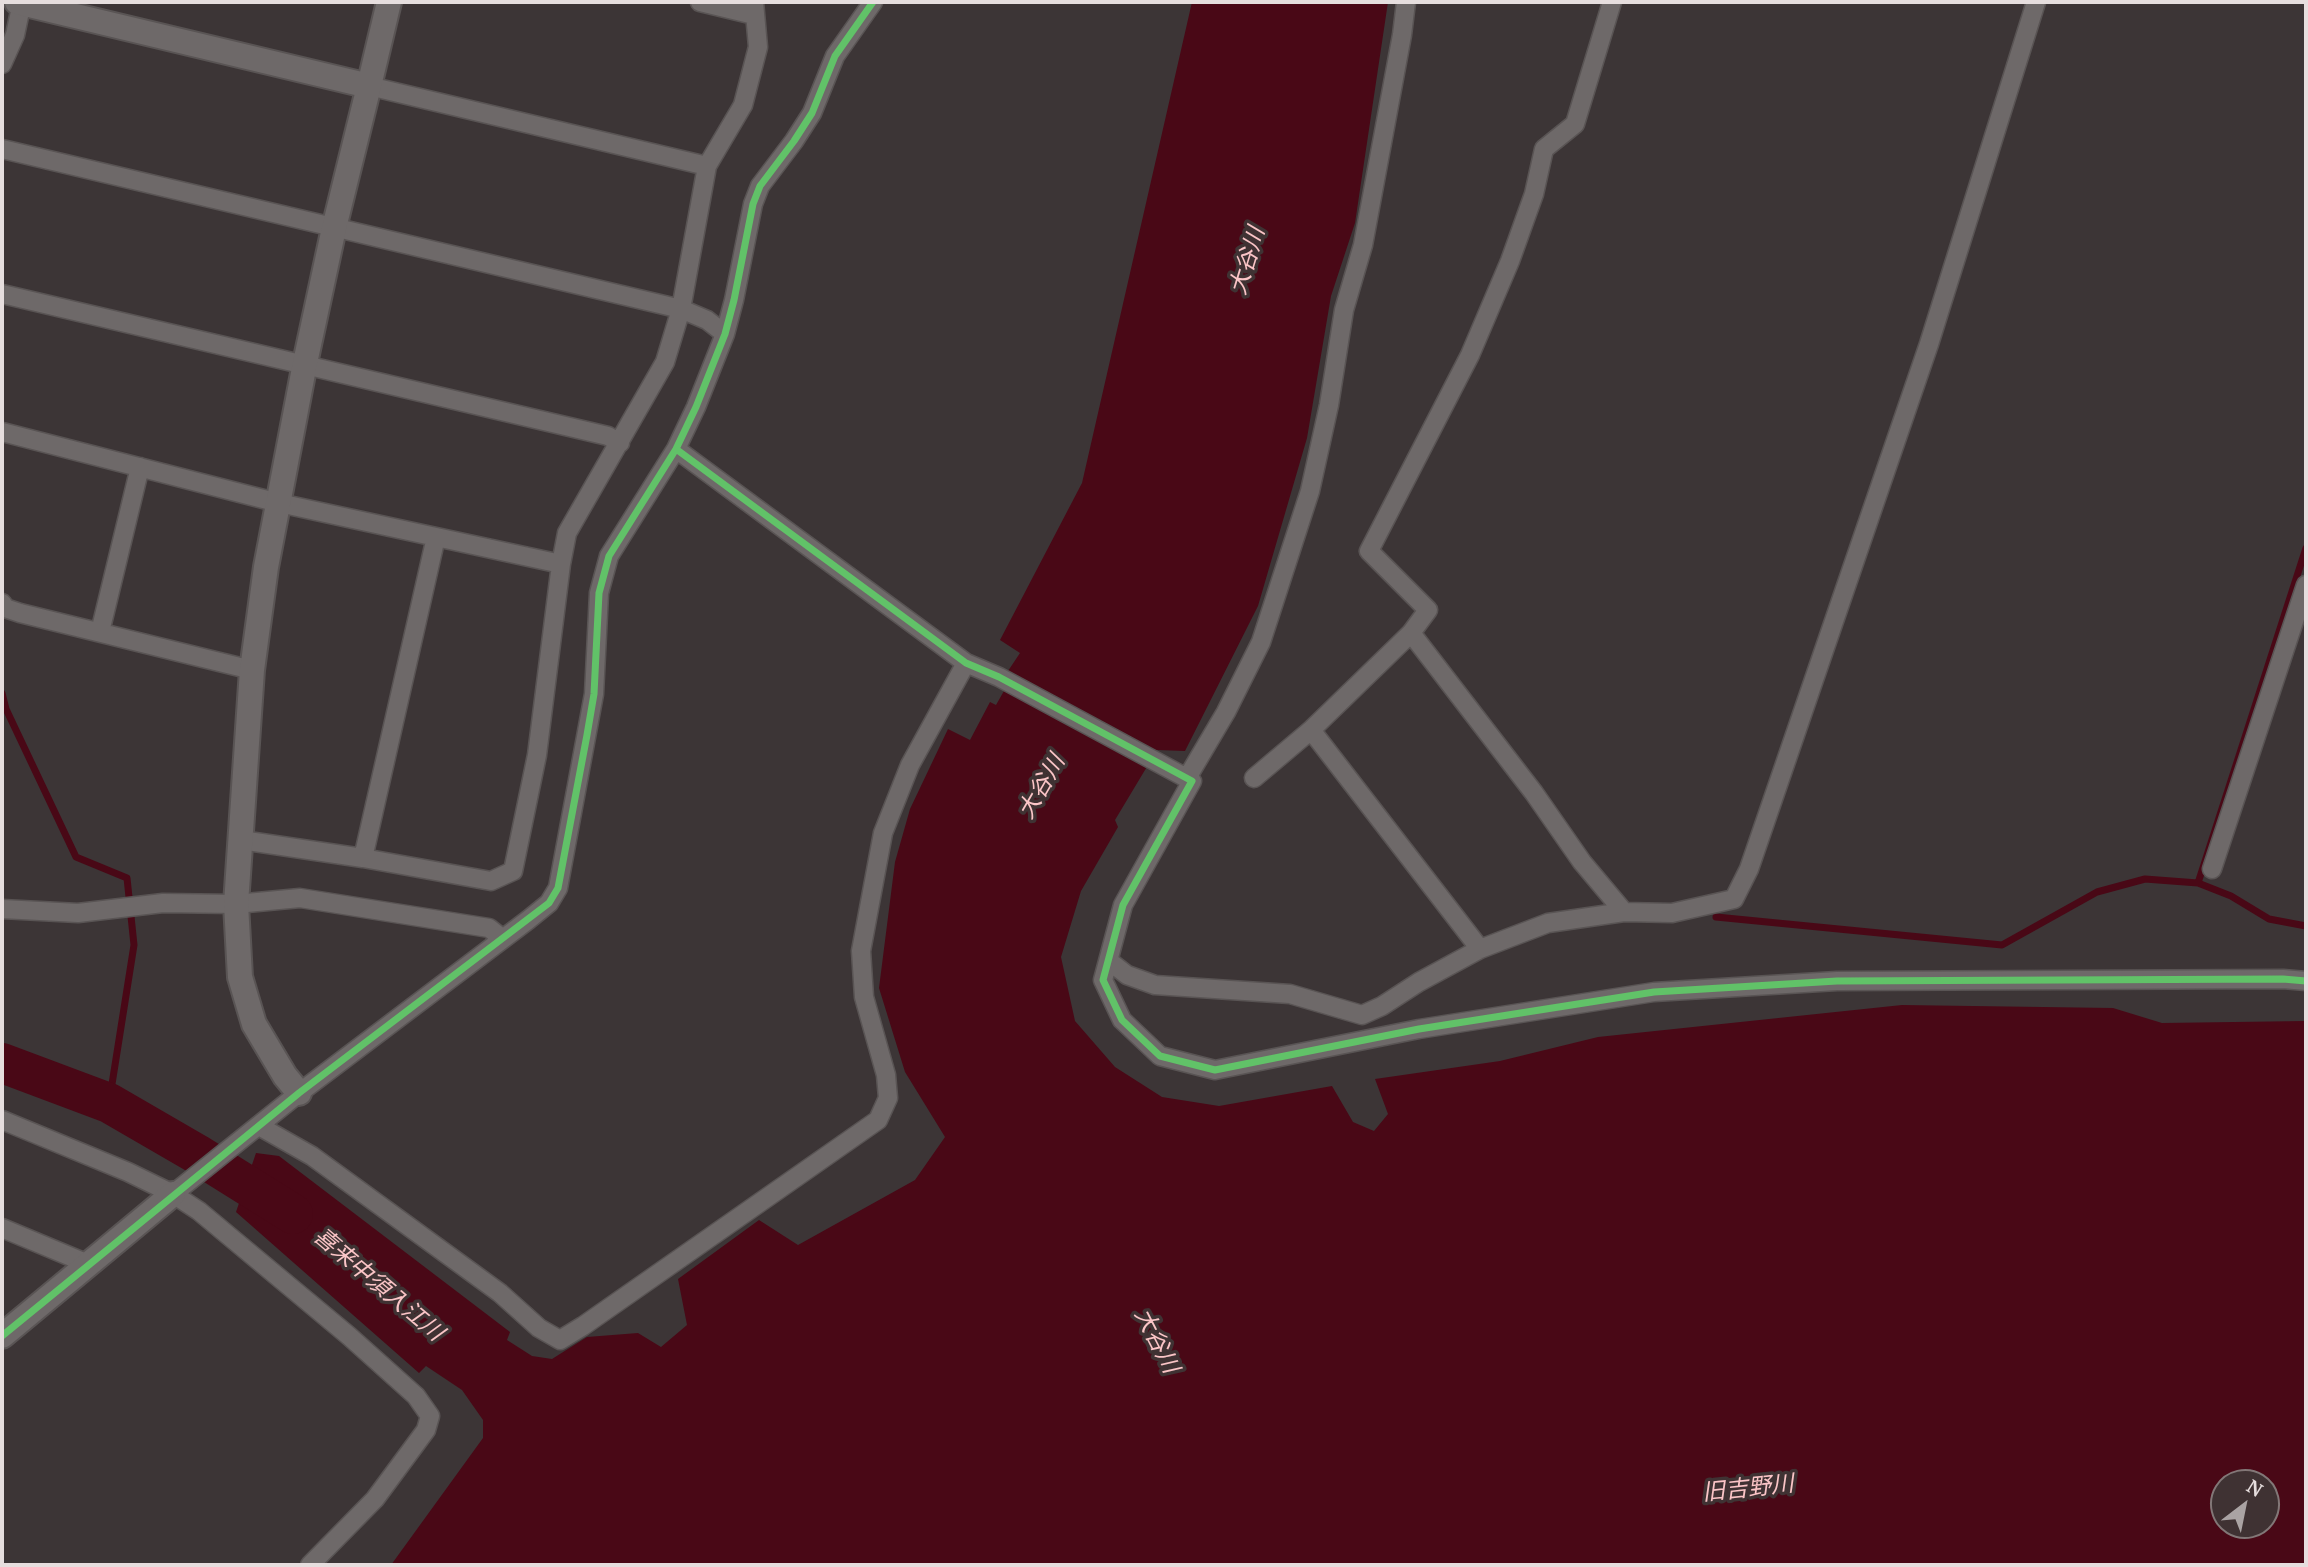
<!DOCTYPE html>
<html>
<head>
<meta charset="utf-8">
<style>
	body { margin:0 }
	#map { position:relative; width:2308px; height:1567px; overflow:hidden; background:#3c3536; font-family:"PT Serif",serif }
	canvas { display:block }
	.frame { position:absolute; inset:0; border:4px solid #e6dede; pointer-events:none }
	.north { position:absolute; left:2210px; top:1469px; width:70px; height:70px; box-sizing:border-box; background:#3f3233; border:2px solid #827777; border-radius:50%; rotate:32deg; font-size:19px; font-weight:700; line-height:28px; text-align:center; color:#e6dede }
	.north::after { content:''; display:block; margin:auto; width:24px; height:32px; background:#aaa3a3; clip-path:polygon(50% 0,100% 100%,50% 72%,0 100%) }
</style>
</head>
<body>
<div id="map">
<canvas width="2308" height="1567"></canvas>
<div class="frame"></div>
<div class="north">N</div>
</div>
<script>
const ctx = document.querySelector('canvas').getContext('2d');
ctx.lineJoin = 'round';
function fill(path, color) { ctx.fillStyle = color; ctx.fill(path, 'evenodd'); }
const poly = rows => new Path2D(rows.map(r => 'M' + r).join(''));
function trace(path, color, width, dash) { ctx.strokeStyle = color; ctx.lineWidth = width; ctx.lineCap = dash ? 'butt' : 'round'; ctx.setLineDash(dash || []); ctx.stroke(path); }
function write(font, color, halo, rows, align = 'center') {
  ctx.font = font + ' "PT Serif","Noto Sans JP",serif'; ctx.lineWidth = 7; ctx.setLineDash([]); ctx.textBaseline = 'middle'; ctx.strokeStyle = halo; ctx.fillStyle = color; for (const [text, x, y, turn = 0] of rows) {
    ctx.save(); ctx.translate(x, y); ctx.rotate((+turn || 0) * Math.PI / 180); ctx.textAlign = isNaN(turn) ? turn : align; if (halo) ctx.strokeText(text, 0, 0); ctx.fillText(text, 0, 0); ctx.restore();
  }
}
fill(poly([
	[1192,2,1388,2,1355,223,1331,296,1307,438,1258,606,1185,751,1157,750,1115,820,1118,827,1081,891,1061,957,1075,1021,1115,1067,1162,1097,1219,1106,1332,1086,1353,1122,1374,1131,1388,1114,1375,1079,1500,1061,1598,1037,1902,1005,2113,1008,2162,1023,2306,1021,2306,1565,391,1565,483,1438,483,1420,462,1390,426,1366,419,1373,236,1212,256,1153,279,1156,510,1332,507,1340,532,1356,552,1359,587,1337,638,1333,661,1347,687,1325,678,1279,759,1220,798,1245,915,1180,945,1137,905,1072,879,988,895,862,910,809,948,729,970,740,990,702,996,705,1013,675,1008,671,1020,653,1000,640,1082,483],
	[2224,1483,2266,1483,2266,1525,2224,1525]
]), '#490816');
trace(poly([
	[2,693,6,709,76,857,127,878,134,945,109,1103],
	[2198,883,2306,548],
	[1716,917,2002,945,2097,892,2145,879,2198,883,2231,896,2269,919,2306,926]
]), '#490816', 7);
trace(poly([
	[2,1063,109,1103,197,1154,293,1214]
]), '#490816', 40);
const street = poly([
	[700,2,754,15],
	[2,64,15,35,22,2],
	[369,86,707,166],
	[2,149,681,309,707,320,725,334],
	[2,294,608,436,620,443],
	[2,432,279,503,561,564],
	[676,449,966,663,999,677,1192,781,1123,905,1103,980,1122,1020,1160,1056,1215,1070,1419,1029,1654,992,1837,981,2283,979,2306,981],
	[2,603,5,608,20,613,252,670],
	[100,632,140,467],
	[1411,633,1428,610,1369,551,1470,355,1510,261,1534,194,1544,149,1575,124,1612,2],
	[1311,730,1411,633,1534,793,1582,862,1624,912],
	[1187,778,1226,712,1261,642,1310,491,1329,405,1344,310,1363,245,1402,35,1406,2],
	[1254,778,1311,730,1480,949],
	[241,840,363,858,491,881,513,871,537,755,561,564,567,533,665,362,681,309,707,166,743,105,758,47,754,2],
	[363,858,436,537],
	[2212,869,2306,585],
	[2,909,78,913,163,903,236,904,300,898,489,928,503,939],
	[1109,961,1127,975,1155,985,1290,994,1362,1015,1382,1006,1419,982,1480,949,1548,923,1624,912,1672,913,1734,899,1749,869,1929,344,2036,2],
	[2,1120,128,1172,173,1194,199,1211,349,1336,416,1396,430,1416,426,1430,375,1499,310,1565],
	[259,1126,312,1156,500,1293,539,1328,560,1340,583,1326,878,1120,888,1098,886,1075,864,997,861,951,883,833,910,765,966,663],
	[173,1194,299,1093,528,920,549,903,558,888,594,694,599,593,609,556,676,449,696,407,725,334,734,300,753,204,760,186,794,141,812,113,835,56,873,2],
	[2,1228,81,1261,88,1266]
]);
const secondary = poly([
	[17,2,369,86,334,228,305,363,266,567,252,670,236,904,240,977,254,1024,285,1076,299,1093],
	[369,86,389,2],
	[2,1336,173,1194]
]);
trace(street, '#595454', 21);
trace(secondary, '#595454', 28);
trace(street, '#6e6969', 18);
trace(secondary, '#6e6969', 24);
trace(poly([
	[676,449,966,663,999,677,1192,781,1123,905,1103,980,1122,1020,1160,1056,1215,1070,1419,1029,1654,992,1837,981,2283,979,2306,981],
	[2,1336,299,1093,549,903,558,888,587,735,594,694,599,593,609,556,676,449,696,407,725,334,734,300,753,204,760,186,794,141,812,113,835,56,873,2]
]), '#61c268', 7);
write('italic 23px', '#fbc5c7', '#3f3233', [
	["大谷川",1248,261,-73],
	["大谷川",1042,787,-60],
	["喜来中須入江川",378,1285,40],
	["大谷川",1156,1341,63],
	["旧吉野川",1748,1489,-6]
]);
</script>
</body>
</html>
